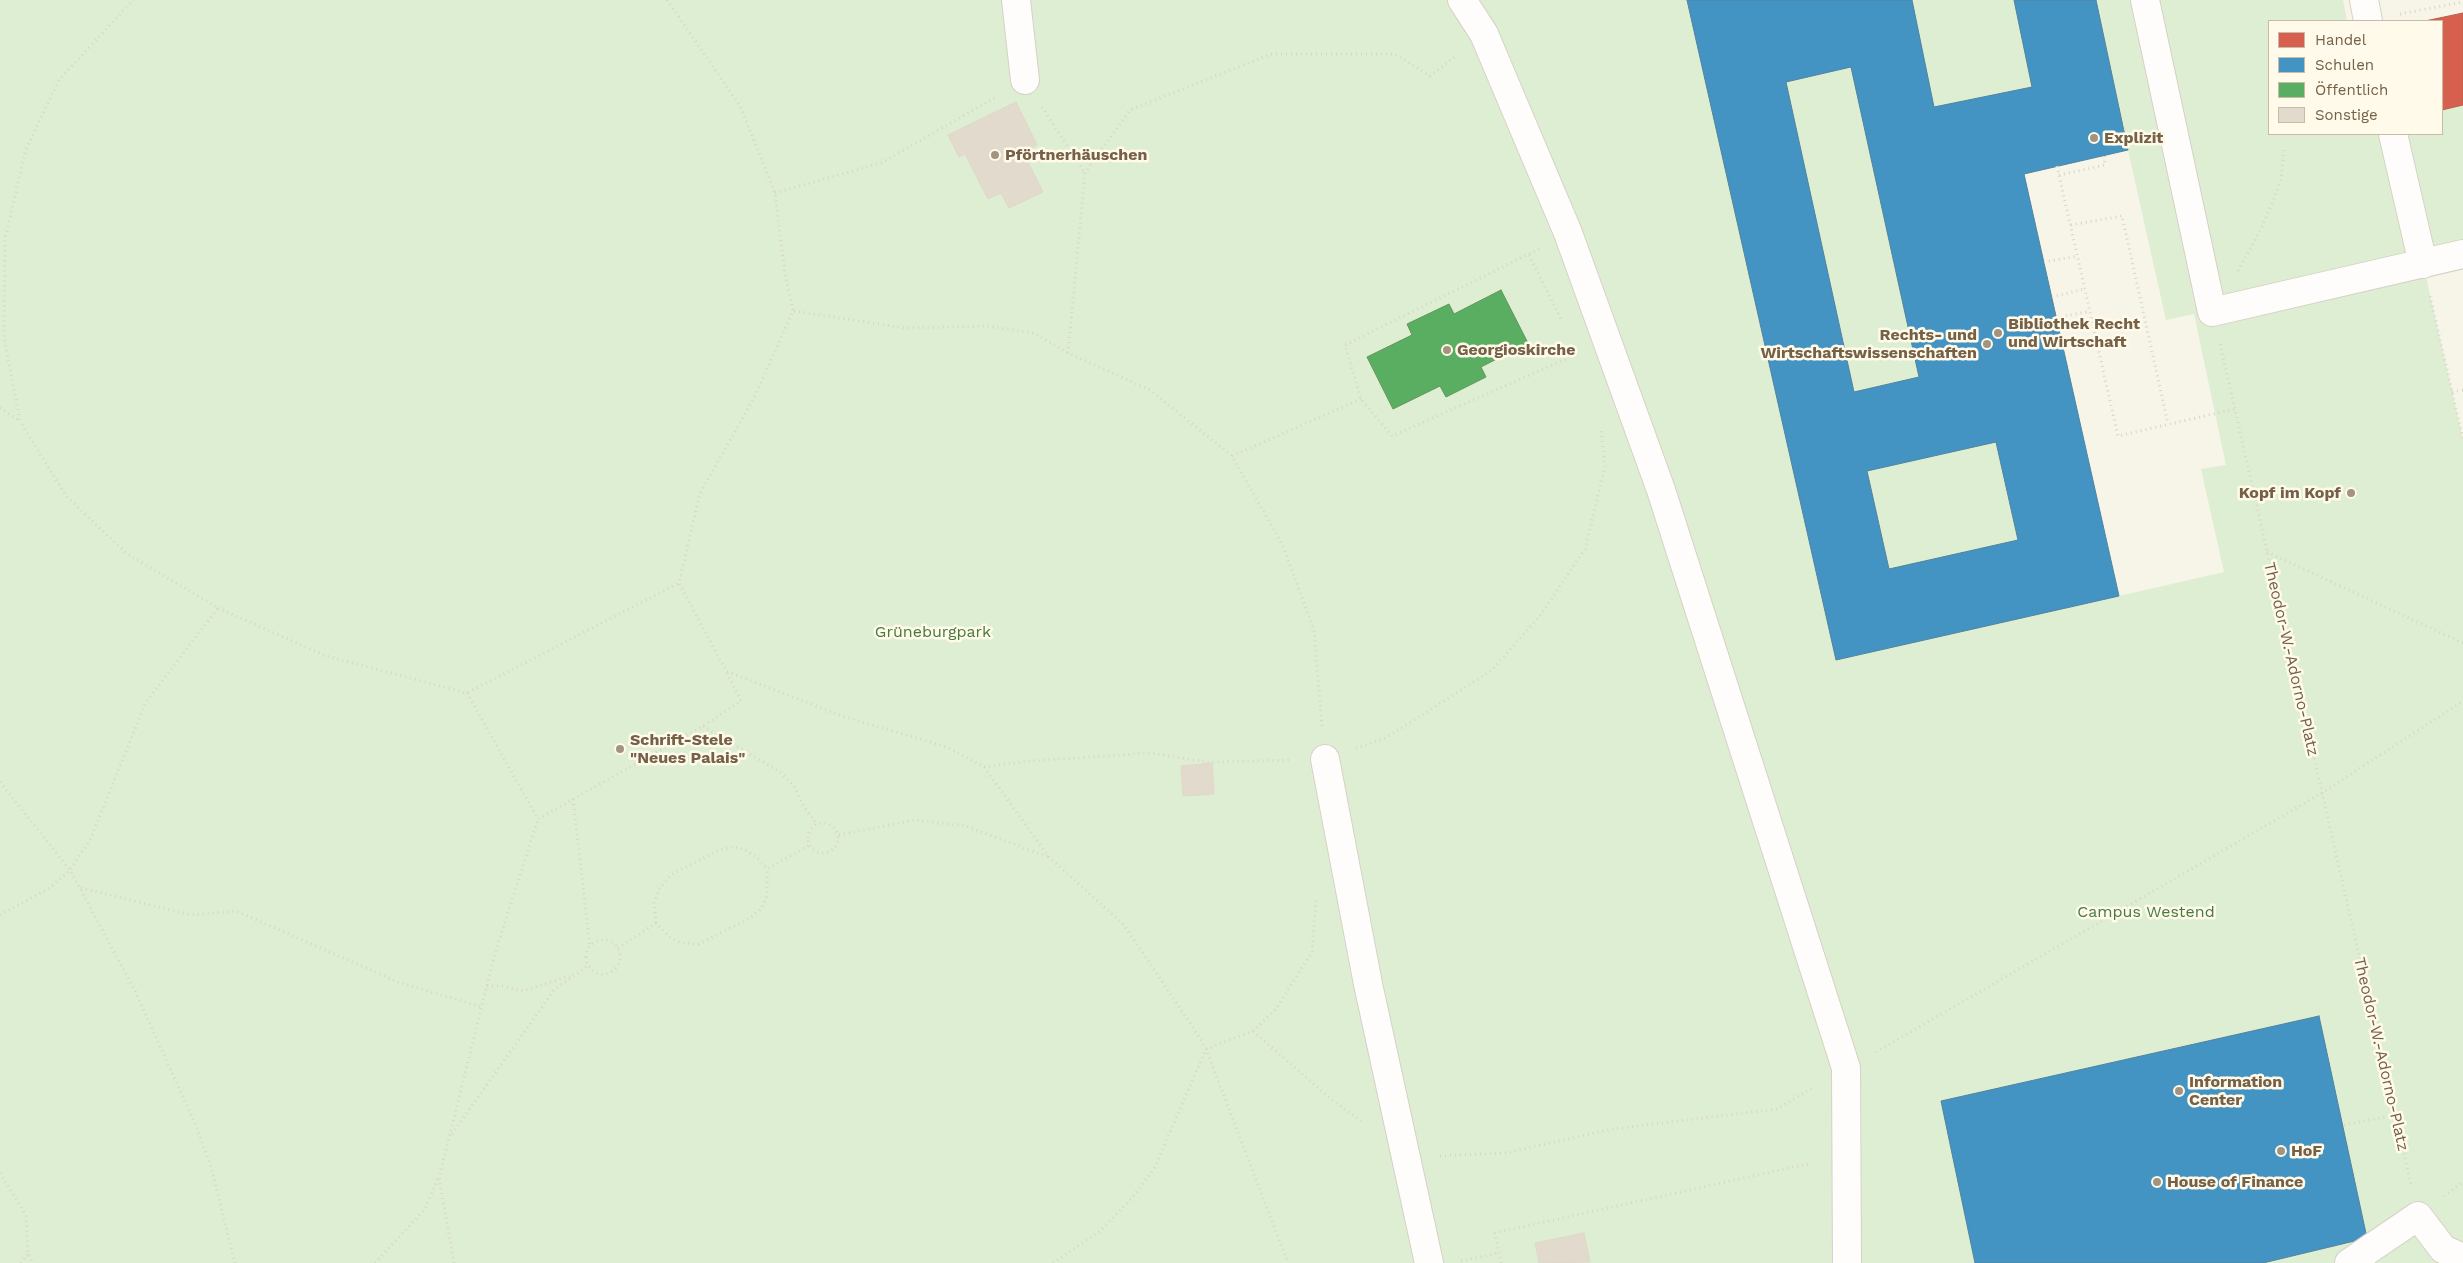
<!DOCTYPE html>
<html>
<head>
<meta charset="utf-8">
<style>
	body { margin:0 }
	#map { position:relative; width:2463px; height:1263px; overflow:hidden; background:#f7f4e8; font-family:"Work Sans",sans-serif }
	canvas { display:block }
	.legend { position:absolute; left:2268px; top:20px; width:175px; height:115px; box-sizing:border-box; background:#fffae9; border:1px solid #c8bca9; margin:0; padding:6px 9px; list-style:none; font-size:15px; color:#756048 }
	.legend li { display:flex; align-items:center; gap:10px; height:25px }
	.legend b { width:25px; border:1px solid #c8bca9 }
</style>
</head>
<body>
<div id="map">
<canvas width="2463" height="1263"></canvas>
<ul class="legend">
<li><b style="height:14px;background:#d6604d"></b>Handel</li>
<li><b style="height:14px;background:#4393c3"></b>Schulen</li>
<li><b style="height:14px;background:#5aae61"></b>Öffentlich</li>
<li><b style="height:14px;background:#e1dacd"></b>Sonstige</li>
</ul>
</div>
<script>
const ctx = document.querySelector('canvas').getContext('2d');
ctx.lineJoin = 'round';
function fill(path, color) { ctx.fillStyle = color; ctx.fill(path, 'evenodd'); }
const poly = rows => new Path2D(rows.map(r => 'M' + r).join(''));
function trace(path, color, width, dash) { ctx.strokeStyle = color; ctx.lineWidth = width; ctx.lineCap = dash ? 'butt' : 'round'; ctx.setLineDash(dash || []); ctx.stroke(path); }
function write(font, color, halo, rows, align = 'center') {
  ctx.font = font + ' "Work Sans",sans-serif'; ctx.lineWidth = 5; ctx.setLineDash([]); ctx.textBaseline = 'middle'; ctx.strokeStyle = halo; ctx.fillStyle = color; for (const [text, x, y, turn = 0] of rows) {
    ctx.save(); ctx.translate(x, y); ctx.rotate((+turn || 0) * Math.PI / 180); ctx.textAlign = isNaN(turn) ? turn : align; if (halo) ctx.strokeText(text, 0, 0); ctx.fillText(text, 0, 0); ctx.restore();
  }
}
fill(poly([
	[0,0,2343,0,2347,21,2269,21,2269,134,2442,134,2442,110,2463,105,2463,254,2423,264,2463,439,2463,1263,0,1263],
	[2128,150,2166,320,2194,314,2226,465,2201,469,2224,572,2119,596,2024,174]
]), '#deeed2');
const shops = poly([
	[2463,13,2463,105,2442,110,2442,21,2425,21,2463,13]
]);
fill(shops, '#d6604d');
trace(shops, '#b9604c', 1);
const schools = poly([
	[1687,0,1912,0,1934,107,2032,87,2014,0,2096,0,2128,150,2024,174,2119,596,1836,660,1687,0],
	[1851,67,1919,377,1854,392,1786,82,1851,67],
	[1996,442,2018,540,1889,569,1867,471,1996,442],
	[2319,1016,2367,1238,2263,1263,1975,1263,1941,1101,2319,1016]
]);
fill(schools, '#4393c3');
trace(schools, '#52849e', 1);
const public = poly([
	[1501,290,1528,343,1481,367,1486,377,1446,397,1440,386,1393,409,1367,357,1412,335,1407,324,1449,304,1454,314,1501,290]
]);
fill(public, '#5aae61');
trace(public, '#62975a', 1);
const building = poly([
	[1016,102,1037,145,1023,152,1043,192,1009,208,1001,193,988,199,965,154,959,157,948,135,1016,102],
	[1212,763,1214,794,1183,796,1181,766,1212,763],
	[1584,1233,1590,1262,1539,1263,1535,1243,1584,1233]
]);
fill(building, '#e1dacd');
trace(building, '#e0d8ca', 1);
const minor = poly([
	[1016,0,1025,80],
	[1462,0,1484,34,1568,233,1661,490,1846,1068,1847,1263],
	[2145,0,2212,312,2463,254],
	[2364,0,2368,21],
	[2393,134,2423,264],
	[1325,759,1368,984,1429,1263],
	[2349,1263,2418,1216,2443,1249,2463,1258]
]);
trace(minor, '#d6d1c7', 30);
trace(poly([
	[667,0,740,106,775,193,785,274,793,311,753,400,700,493,679,583,726,671,839,715,947,747,984,767,1049,857,1124,925,1194,1029,1206,1049,1288,1263],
	[2400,14,2463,2],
	[1042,107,1085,173],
	[2057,166,2118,436,2235,409],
	[2059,175,2105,165,2104,156],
	[775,193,881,163,998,96],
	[2071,225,2122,216,2168,424],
	[1539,249,1345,345,1361,399,1392,436,1575,355],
	[1529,255,1562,321],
	[2044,262,2078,256],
	[2238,271,2262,227,2281,181,2284,149],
	[2430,296,2463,439],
	[2052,297,2085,289],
	[794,311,905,328,987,326,1034,333,1068,353,1150,390,1232,456,1283,546,1314,630,1322,727],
	[2056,318,2090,311],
	[2220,344,2411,1184],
	[1068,353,1085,173,1130,110,1271,54,1395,54,1430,76,1457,55],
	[2452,392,2463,390],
	[0,408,20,421,4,337,5,238,26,149,59,80,133,0],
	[1232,456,1361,399],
	[2267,552,2463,643],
	[218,608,326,656,467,693,679,583],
	[467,693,538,819,703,726,741,701,726,671],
	[703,726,780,772,794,786,804,807,817,824],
	[1356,748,1384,739,1491,671,1539,617,1585,549,1605,467,1601,428],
	[984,767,1031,761,1150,753,1208,762,1292,760],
	[0,782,70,870,135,991,197,1128,211,1167,235,1263],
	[573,799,590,947],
	'808 838a15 15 0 1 1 30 0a15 15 0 1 1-30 0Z',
	[839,835,914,820,966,826,1048,857],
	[81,888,191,915,236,911,398,982,482,1007],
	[0,915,51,887,70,870,90,840,146,702,218,608,126,553,66,496,20,421],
	[656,923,654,903,659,889,671,875,719,850,733,847,744,849,759,859,767,869],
	'586 957a17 17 0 1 1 34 0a17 17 0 1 1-34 0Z',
	[618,948,656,923,671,938,681,943,699,944,750,918,761,909,767,896,767,869,810,845],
	[487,986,502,986,523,991,566,977,571,978],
	[1253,1031,1332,1100,1364,1123],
	[1876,1052,2322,793,2463,701],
	[2344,1125,2395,1115],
	[452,1134,554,990,589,965],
	[1440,1156,1505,1153,1613,1129,1777,1109,1812,1088],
	[0,1173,26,1215,28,1254,33,1263],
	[2444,1196,2463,1182],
	[1461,1261,1499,1253],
	[21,1263,28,1254],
	[375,1263,425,1209,438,1178],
	[454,1263,439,1178,495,953,538,819],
	[1053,1263,1100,1231,1132,1198,1155,1167,1206,1049,1253,1031,1276,1009,1312,952,1316,900],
	[1501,1263,1495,1233,1812,1163]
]), '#d9d4cc', 3, [1, 4]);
trace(minor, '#fefdfc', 28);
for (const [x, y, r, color] of [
	[2094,138,5,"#a29480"],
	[995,155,5,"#a29480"],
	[1998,333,5,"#a29480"],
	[1987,344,5,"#a29480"],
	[1447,350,5,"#a29480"],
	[2351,493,5,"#a29480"],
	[620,749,5,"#a29480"],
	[2179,1091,5,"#a29480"],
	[2281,1151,5,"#a29480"],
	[2157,1182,5,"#a29480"]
]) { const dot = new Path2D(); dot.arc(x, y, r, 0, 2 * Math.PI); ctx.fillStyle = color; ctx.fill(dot); trace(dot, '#fffae9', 2); }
write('bold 16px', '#756048', '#fffae9', [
	["Explizit",2104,138],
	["Pförtnerhäuschen",1005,155],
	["Bibliothek Recht",2008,324],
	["und Wirtschaft",2008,342],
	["Rechts- und",1977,335,"right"],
	["Wirtschaftswissenschaften",1977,353,"right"],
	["Georgioskirche",1457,350],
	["Kopf im Kopf",2341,493,"right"],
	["Schrift-Stele",630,740],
	["\"Neues Palais\"",630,758],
	["Information",2189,1082],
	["Center",2189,1100],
	["HoF",2291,1151],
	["House of Finance",2167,1182]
], 'left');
write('16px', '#467b40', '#fffae9', [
	["Grüneburgpark",933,632],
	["Campus Westend",2146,912]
]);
write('16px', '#756048', '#fffae9', [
	["Theodor-W.-Adorno-Platz",2291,659,77],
	["Theodor-W.-Adorno-Platz",2381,1054,77]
]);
</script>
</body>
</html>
